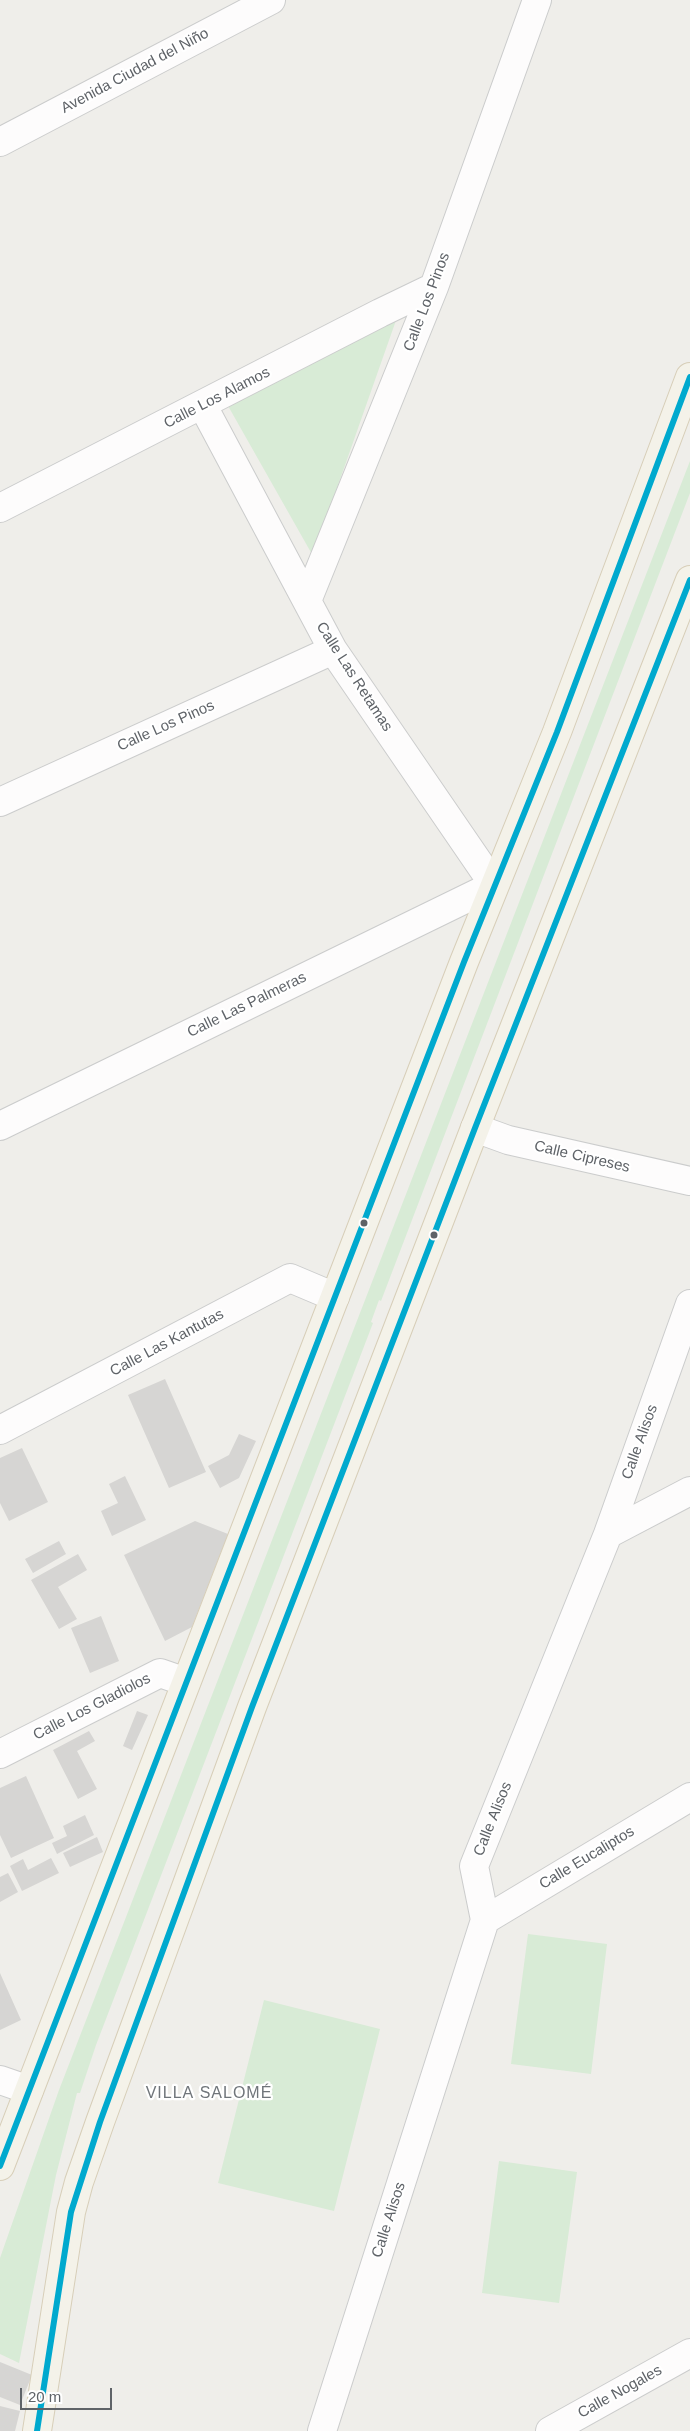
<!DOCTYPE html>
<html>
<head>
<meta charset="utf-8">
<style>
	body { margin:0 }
	#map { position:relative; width:690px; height:2431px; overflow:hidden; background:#efeeea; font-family:Arial,sans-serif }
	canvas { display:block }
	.scale { position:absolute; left:20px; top:2388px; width:92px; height:22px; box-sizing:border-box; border:2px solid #5f6368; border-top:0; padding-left:6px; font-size:15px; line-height:18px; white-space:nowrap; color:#5f6368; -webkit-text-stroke:4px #fff; paint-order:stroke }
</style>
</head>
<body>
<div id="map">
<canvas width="690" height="2431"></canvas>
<div class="scale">20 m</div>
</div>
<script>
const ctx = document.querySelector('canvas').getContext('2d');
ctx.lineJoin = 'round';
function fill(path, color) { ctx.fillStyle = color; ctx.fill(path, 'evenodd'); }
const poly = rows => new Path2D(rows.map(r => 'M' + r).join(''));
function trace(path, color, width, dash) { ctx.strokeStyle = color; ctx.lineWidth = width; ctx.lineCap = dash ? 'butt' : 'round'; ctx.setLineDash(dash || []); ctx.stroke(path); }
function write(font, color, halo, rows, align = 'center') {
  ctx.font = font + ' Arial,sans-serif'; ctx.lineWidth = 4.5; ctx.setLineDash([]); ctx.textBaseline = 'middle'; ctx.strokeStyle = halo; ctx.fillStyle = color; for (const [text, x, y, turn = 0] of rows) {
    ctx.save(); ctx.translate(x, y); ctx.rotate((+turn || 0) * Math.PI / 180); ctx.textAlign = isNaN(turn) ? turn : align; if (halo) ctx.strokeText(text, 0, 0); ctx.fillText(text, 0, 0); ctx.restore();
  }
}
fill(poly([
	[400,309,313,556,223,397],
	[690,461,690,493,381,1301,379,1300,371,1322,373,1323,96,2045,80,2093,77,2093,56,2175,19,2363,0,2354,0,2258,59,2090],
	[528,1934,607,1944,591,2074,511,2064],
	[264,2000,380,2029,334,2211,218,2183],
	[499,2161,577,2172,559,2303,482,2293]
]), '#d8ebd6');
fill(poly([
	[165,1379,206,1472,169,1488,128,1395],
	[239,1434,256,1441,239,1478,220,1488,208,1466,229,1455],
	[22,1448,48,1502,9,1521,0,1503,0,1458],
	[125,1476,146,1520,112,1536,101,1511,118,1503,109,1484],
	[195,1521,228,1534,192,1627,165,1641,124,1555],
	[59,1541,66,1554,33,1573,25,1559],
	[78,1554,87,1570,58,1587,77,1619,59,1629,31,1580],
	[101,1616,119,1661,90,1673,71,1628],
	[137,1711,148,1715,132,1750,123,1746],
	[89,1731,95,1741,77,1751,97,1789,78,1799,53,1750],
	[26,1776,54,1838,11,1858,0,1835,0,1788],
	[85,1815,94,1835,57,1854,52,1843,67,1836,63,1826],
	[97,1837,103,1852,70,1867,63,1853],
	[51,1858,59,1873,22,1891,10,1866,23,1859,28,1870],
	[8,1873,18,1892,0,1902,0,1877],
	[0,1973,21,2020,0,2030],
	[0,2362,32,2375,20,2405,0,2397],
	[0,2406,20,2411,15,2431,0,2431]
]), '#d6d5d3');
const minor = poly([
	[0,142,271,0],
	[0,508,380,313,434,287],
	[307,601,434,287,537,0],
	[0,802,333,650],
	[0,1126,494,885,333,650,203,406],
	[475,1128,508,1140,690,1181],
	[0,1430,290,1278,335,1297],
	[608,1534,690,1491],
	[0,1754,160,1673,186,1682],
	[485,1920,690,1797],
	[0,2080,29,2090],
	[322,2431,485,1920,474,1866,608,1534,690,1304],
	[550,2431,690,2353]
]);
const major = poly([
	[0,2166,464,962,557,732,690,377],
	[37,2431,71,2212,79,2182,100,2122,252,1707,475,1128,690,580]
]);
trace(minor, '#cbcccc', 30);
trace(major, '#d7ceb8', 30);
trace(minor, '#fdfcfc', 28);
trace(major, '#f4f2e9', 28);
trace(poly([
	[0,2166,464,962,557,732,690,377],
	[37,2431,71,2212,100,2122,252,1707,475,1128,690,580]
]), '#00a9ce', 6);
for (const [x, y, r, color] of [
	[364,1223,4.5,"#5f6368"],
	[434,1235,4.5,"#5f6368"]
]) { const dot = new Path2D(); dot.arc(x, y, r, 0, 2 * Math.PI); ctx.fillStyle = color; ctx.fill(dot); trace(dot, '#fff', 2); }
write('15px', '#5f6368', '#fff', [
	["Avenida Ciudad del Niño",135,71,-28],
	["Calle Los Pinos",427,302,-69],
	["Calle Los Alamos",217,398,-27],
	["Calle Las Retamas",354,677,57],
	["Calle Los Pinos",166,726,-24],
	["Calle Las Palmeras",247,1005,-26],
	["Calle Cipreses",582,1157,13],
	["Calle Las Kantutas",167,1343,-28],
	["Calle Alisos",640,1442,-70],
	["Calle Los Gladiolos",92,1707,-27],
	["Calle Alisos",493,1819,-68],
	["Calle Eucaliptos",587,1858,-31],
	["Calle Alisos",389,2220,-72],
	["Calle Nogales",620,2392,-29]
]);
ctx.letterSpacing = '1px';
write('16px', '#70757a', '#fff', [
	["VILLA SALOMÉ",209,2094]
]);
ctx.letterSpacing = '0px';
</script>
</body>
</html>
